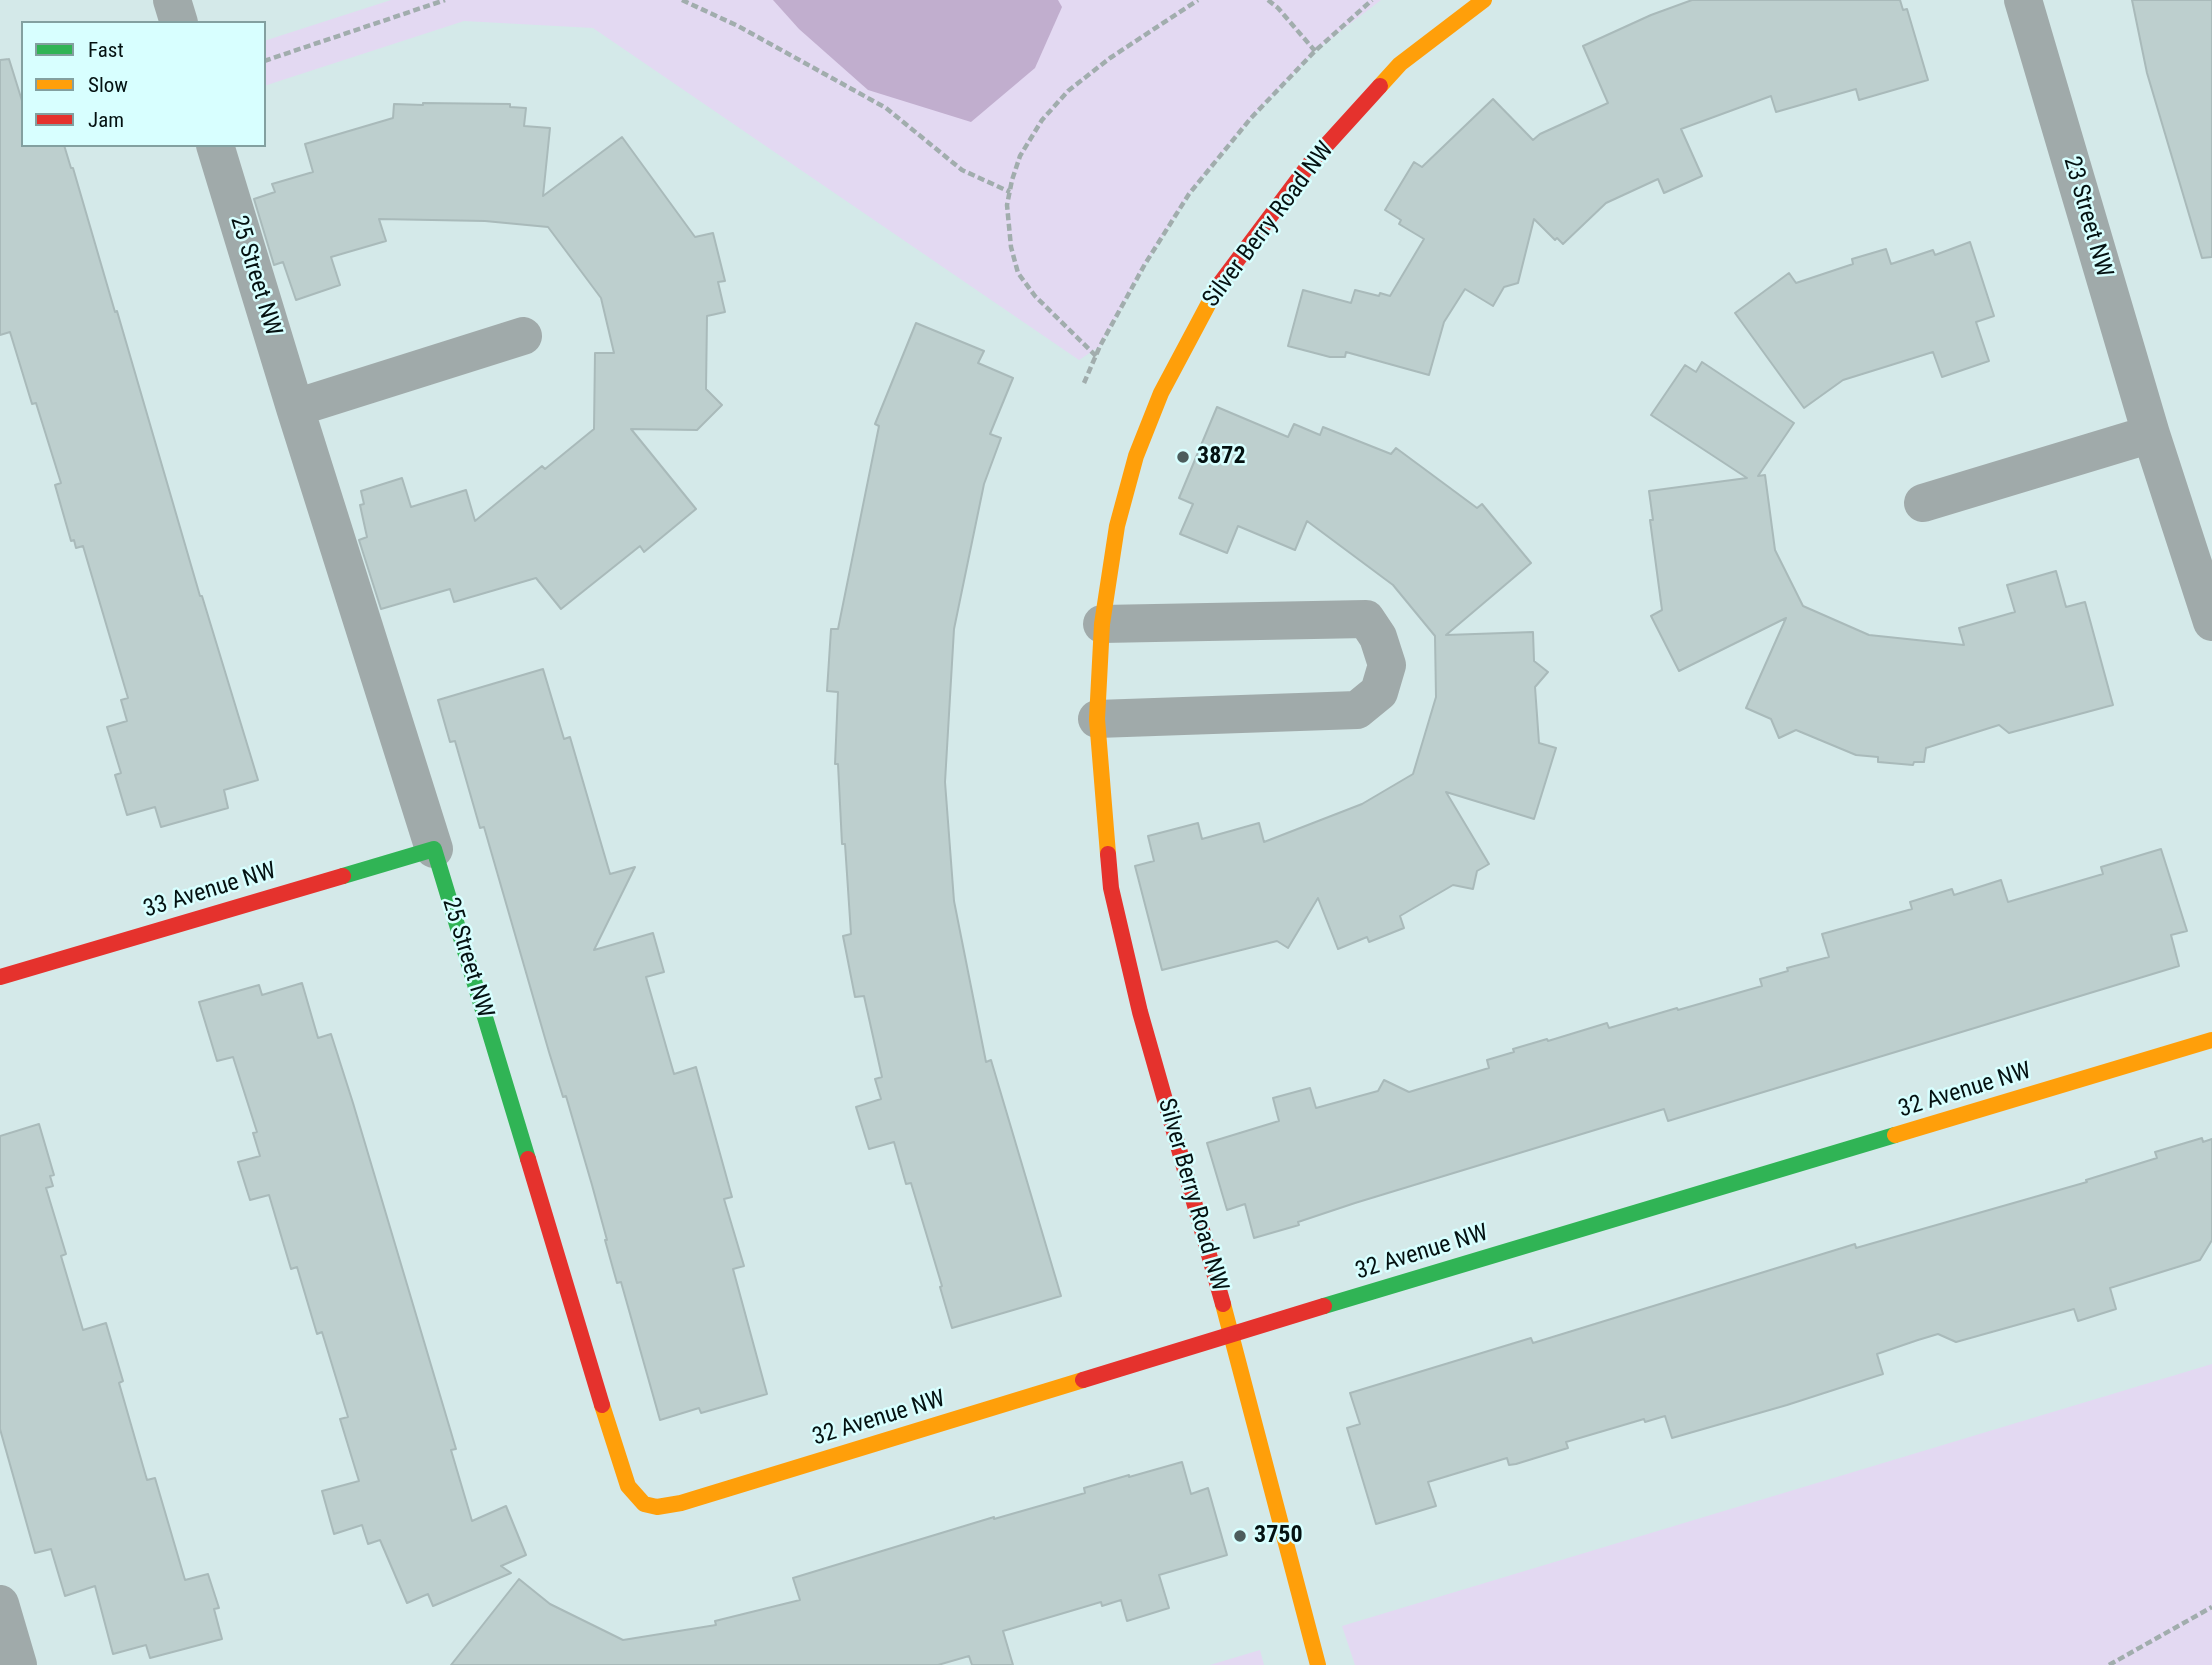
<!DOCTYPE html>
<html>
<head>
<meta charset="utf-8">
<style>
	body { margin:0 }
	#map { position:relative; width:2212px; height:1665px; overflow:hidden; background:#d4e9e9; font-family:"Roboto Condensed",sans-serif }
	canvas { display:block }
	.legend { position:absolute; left:21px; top:21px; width:245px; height:126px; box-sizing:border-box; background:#d8ffff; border:2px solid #83a0a0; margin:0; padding:9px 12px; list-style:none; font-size:21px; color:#041111 }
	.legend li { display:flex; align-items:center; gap:14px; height:35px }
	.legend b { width:35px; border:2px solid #83a0a0 }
</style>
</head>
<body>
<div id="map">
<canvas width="2212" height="1665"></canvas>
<ul class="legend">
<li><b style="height:9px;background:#30b455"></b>Fast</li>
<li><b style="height:9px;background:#ff9f0a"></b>Slow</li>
<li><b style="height:9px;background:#e5322d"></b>Jam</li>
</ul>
</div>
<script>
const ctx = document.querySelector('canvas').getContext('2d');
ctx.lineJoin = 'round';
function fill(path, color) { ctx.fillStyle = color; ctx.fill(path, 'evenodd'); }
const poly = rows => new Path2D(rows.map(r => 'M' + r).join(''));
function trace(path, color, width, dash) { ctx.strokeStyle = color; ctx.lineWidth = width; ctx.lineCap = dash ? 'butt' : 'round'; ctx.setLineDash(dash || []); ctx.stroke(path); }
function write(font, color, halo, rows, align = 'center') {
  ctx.font = font + ' "Roboto Condensed",sans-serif'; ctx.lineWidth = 5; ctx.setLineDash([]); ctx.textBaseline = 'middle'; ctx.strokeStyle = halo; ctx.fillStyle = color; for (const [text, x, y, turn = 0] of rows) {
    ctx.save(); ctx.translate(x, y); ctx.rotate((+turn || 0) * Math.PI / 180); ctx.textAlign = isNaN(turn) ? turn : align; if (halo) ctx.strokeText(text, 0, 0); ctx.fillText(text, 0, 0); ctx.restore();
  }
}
fill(poly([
	[391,0,1381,0,1315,51,1251,118,1189,194,1145,264,1100,346,1079,360,593,28,464,21,264,86,264,41],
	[2212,1364,2212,1665,1355,1665,1342,1626],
	[1260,1650,1264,1665,1210,1665]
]), '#e3d9f2');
fill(poly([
	[773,0,1058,0,1062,7,1035,68,971,122,868,90,799,29]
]), '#c1aece');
const building = poly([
	[1692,0,1900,0,1903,10,1907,9,1928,80,1859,100,1856,89,1776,112,1771,96,1681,129,1702,176,1664,193,1658,179,1606,203,1563,244,1557,238,1555,240,1534,219,1518,283,1504,287,1493,306,1465,289,1444,322,1429,375,1346,352,1345,357,1330,357,1288,346,1303,290,1351,303,1355,290,1379,296,1380,293,1390,296,1424,239,1399,224,1401,220,1385,210,1414,162,1422,167,1493,99,1533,140,1540,134,1608,103,1583,46,1651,15,1692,0],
	[2132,0,2212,0,2212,257,2202,258,2147,73,2132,0],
	[9,59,23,104,23,145,64,145,71,168,73,168,115,312,117,311,200,596,202,596,258,780,224,790,228,808,161,827,155,807,127,815,115,775,121,773,107,727,127,721,121,700,128,698,83,546,76,548,74,540,71,541,55,485,61,483,36,403,32,404,10,332,0,335,0,60,9,59],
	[423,103,510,104,510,107,526,108,524,126,550,128,543,196,622,137,695,237,713,233,725,281,718,282,725,312,707,316,706,389,722,405,697,430,631,429,696,509,644,552,640,546,561,609,536,578,454,602,450,589,381,609,359,540,367,537,360,505,364,504,361,491,402,478,411,507,466,490,475,521,542,466,545,469,594,429,595,353,614,353,601,298,548,227,485,221,379,219,386,241,331,257,340,285,296,300,283,262,274,265,254,199,275,192,272,184,313,172,305,144,393,118,394,104,423,105,423,103],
	[1970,242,1994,316,1976,322,1989,361,1942,377,1933,352,1843,380,1804,408,1735,313,1789,273,1796,283,1853,264,1852,259,1886,249,1891,264,1933,250,1935,255,1970,242],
	[916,323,984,351,978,363,1013,378,990,434,1001,438,984,484,954,629,945,782,954,901,986,1062,991,1060,1061,1296,952,1328,940,1287,942,1286,911,1183,906,1184,894,1142,869,1149,856,1107,881,1099,875,1079,882,1077,864,996,855,997,843,936,851,934,845,844,842,844,838,764,835,764,838,692,827,691,831,629,838,629,879,426,875,424,916,323],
	[1702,362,1794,423,1758,476,1765,475,1775,550,1803,606,1869,635,1964,645,1959,628,2015,612,2007,585,2056,571,2066,607,2085,602,2113,705,2009,733,1999,725,1926,748,1924,762,1914,762,1913,765,1878,762,1878,757,1856,755,1796,730,1779,738,1771,719,1746,708,1786,618,1679,671,1651,616,1662,610,1650,520,1653,520,1649,491,1747,478,1651,415,1685,365,1696,372,1702,362],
	[1217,407,1288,437,1294,424,1320,435,1323,427,1391,454,1396,448,1477,508,1482,504,1531,563,1446,635,1533,632,1534,661,1548,672,1535,687,1539,743,1556,748,1534,819,1446,792,1489,864,1477,871,1473,889,1453,885,1400,916,1404,928,1369,942,1367,937,1338,949,1318,898,1288,948,1277,941,1162,970,1135,866,1154,861,1148,836,1198,823,1202,839,1259,823,1264,842,1362,804,1413,774,1436,697,1435,636,1393,585,1307,521,1295,550,1238,526,1227,553,1180,534,1193,504,1179,498,1217,407],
	[543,669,564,739,570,737,610,874,635,867,594,950,653,933,664,972,646,977,674,1074,696,1067,732,1197,724,1199,744,1266,733,1269,767,1394,701,1413,699,1408,660,1420,621,1282,617,1283,605,1240,607,1240,592,1185,566,1096,563,1097,549,1052,484,827,480,828,455,741,450,742,438,700,543,669],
	[2161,849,2187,931,2171,935,2179,966,1668,1121,1664,1109,1355,1203,1298,1222,1299,1225,1254,1238,1245,1204,1227,1210,1207,1143,1279,1121,1273,1098,1310,1088,1316,1108,1378,1091,1384,1080,1409,1092,1489,1068,1487,1060,1514,1052,1513,1049,1547,1039,1548,1041,1607,1023,1609,1028,1677,1008,1678,1010,1762,986,1760,979,1788,971,1787,968,1829,957,1822,934,1912,909,1910,902,1952,889,1954,895,2001,880,2008,902,2103,874,2101,867,2161,849],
	[302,983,318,1038,331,1034,353,1103,456,1449,451,1450,472,1521,506,1506,526,1555,501,1566,511,1573,433,1606,428,1594,407,1603,380,1540,368,1544,362,1525,334,1534,322,1491,359,1481,340,1419,348,1417,322,1332,317,1334,297,1267,291,1269,269,1195,250,1200,238,1162,260,1156,253,1133,257,1132,233,1057,217,1061,199,1002,259,985,262,995,302,983],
	[39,1124,54,1175,50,1176,53,1186,46,1188,66,1254,61,1256,83,1330,106,1323,123,1381,119,1383,147,1480,155,1478,185,1580,208,1574,219,1608,214,1609,222,1639,150,1658,146,1645,113,1654,95,1586,65,1596,51,1549,35,1553,0,1429,0,1136,39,1124],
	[2202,1138,2203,1142,2212,1139,2212,1240,2200,1260,2110,1288,2116,1309,2078,1321,2074,1309,1956,1342,1938,1334,1918,1340,1877,1354,1883,1374,1787,1405,1672,1438,1665,1416,1645,1422,1644,1419,1566,1442,1568,1448,1516,1464,1509,1465,1507,1458,1428,1482,1436,1506,1376,1524,1347,1428,1360,1424,1350,1393,1531,1338,1533,1343,1855,1244,1856,1248,2087,1182,2086,1180,2157,1158,2155,1152,2202,1138],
	[1182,1462,1191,1494,1208,1488,1227,1555,1159,1575,1169,1608,1127,1621,1121,1600,1102,1606,1101,1602,1003,1631,1013,1665,972,1665,969,1656,938,1665,451,1665,519,1579,550,1604,623,1640,716,1625,715,1621,800,1600,793,1578,994,1517,994,1519,1085,1493,1084,1488,1129,1475,1129,1477,1182,1462]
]);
fill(building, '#bdcfce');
trace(building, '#a9baba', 2);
trace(poly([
	[682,0,738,26,886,108,962,170,1010,192],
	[1268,0,1278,8,1315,51],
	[264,61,445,0],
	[1096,356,1035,296,1018,273,1011,247,1007,205,1012,180,1020,156,1042,120,1068,91,1110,58,1198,0],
	[1084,383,1100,346,1145,264,1189,194,1251,118,1315,51,1372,0],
	[2109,1665,2212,1607]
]), '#a1adad', 4.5, [7, 3.5]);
trace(poly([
	[172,0,179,23],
	[2023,0,2151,434,2212,622],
	[215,145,295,408,434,849],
	[295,408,523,336],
	[1923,503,2151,434],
	[1097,719,1357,710,1379,692,1387,665,1378,637,1366,619,1102,624],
	[0,1604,18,1665]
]), '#a0aaaa', 38);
trace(poly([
	[343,876,434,849,528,1159],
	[1324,1306,1895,1135]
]), '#30b455', 16);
trace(poly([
	[1380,86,1400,64,1484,0],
	[1108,854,1097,719,1102,624,1117,526,1136,456,1161,393,1218,286],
	[1895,1135,2212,1040],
	[1223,1304,1318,1665],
	[602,1405,628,1486,644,1504,657,1507,681,1503,1083,1380]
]), '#ff9f0a', 16);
trace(poly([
	[1218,286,1311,162,1380,86],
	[1108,854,1111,888,1140,1012,1223,1304],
	[0,977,343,876],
	[528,1159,602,1405],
	[1083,1380,1324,1306]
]), '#e5322d', 16);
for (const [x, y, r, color] of [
	[1183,457,7,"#4d5d5d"],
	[1240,1536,7,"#4d5d5d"]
]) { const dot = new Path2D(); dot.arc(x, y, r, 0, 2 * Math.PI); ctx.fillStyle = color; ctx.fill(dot); trace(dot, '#d8ffff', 2.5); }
write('24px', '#041111', '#d8ffff', [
	["23 Street NW",2087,217,74],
	["Silver Berry Road NW",1269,225,-53],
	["25 Street NW",255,276,73],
	["33 Avenue NW",210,891,-17],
	["25 Street NW",467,958,73],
	["32 Avenue NW",1965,1091,-17],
	["Silver Berry Road NW",1192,1195,74],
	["32 Avenue NW",1422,1253,-17],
	["32 Avenue NW",879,1419,-17]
]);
write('bold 24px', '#041111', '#d8ffff', [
	["3872",1197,457],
	["3750",1254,1536]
], 'left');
</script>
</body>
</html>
